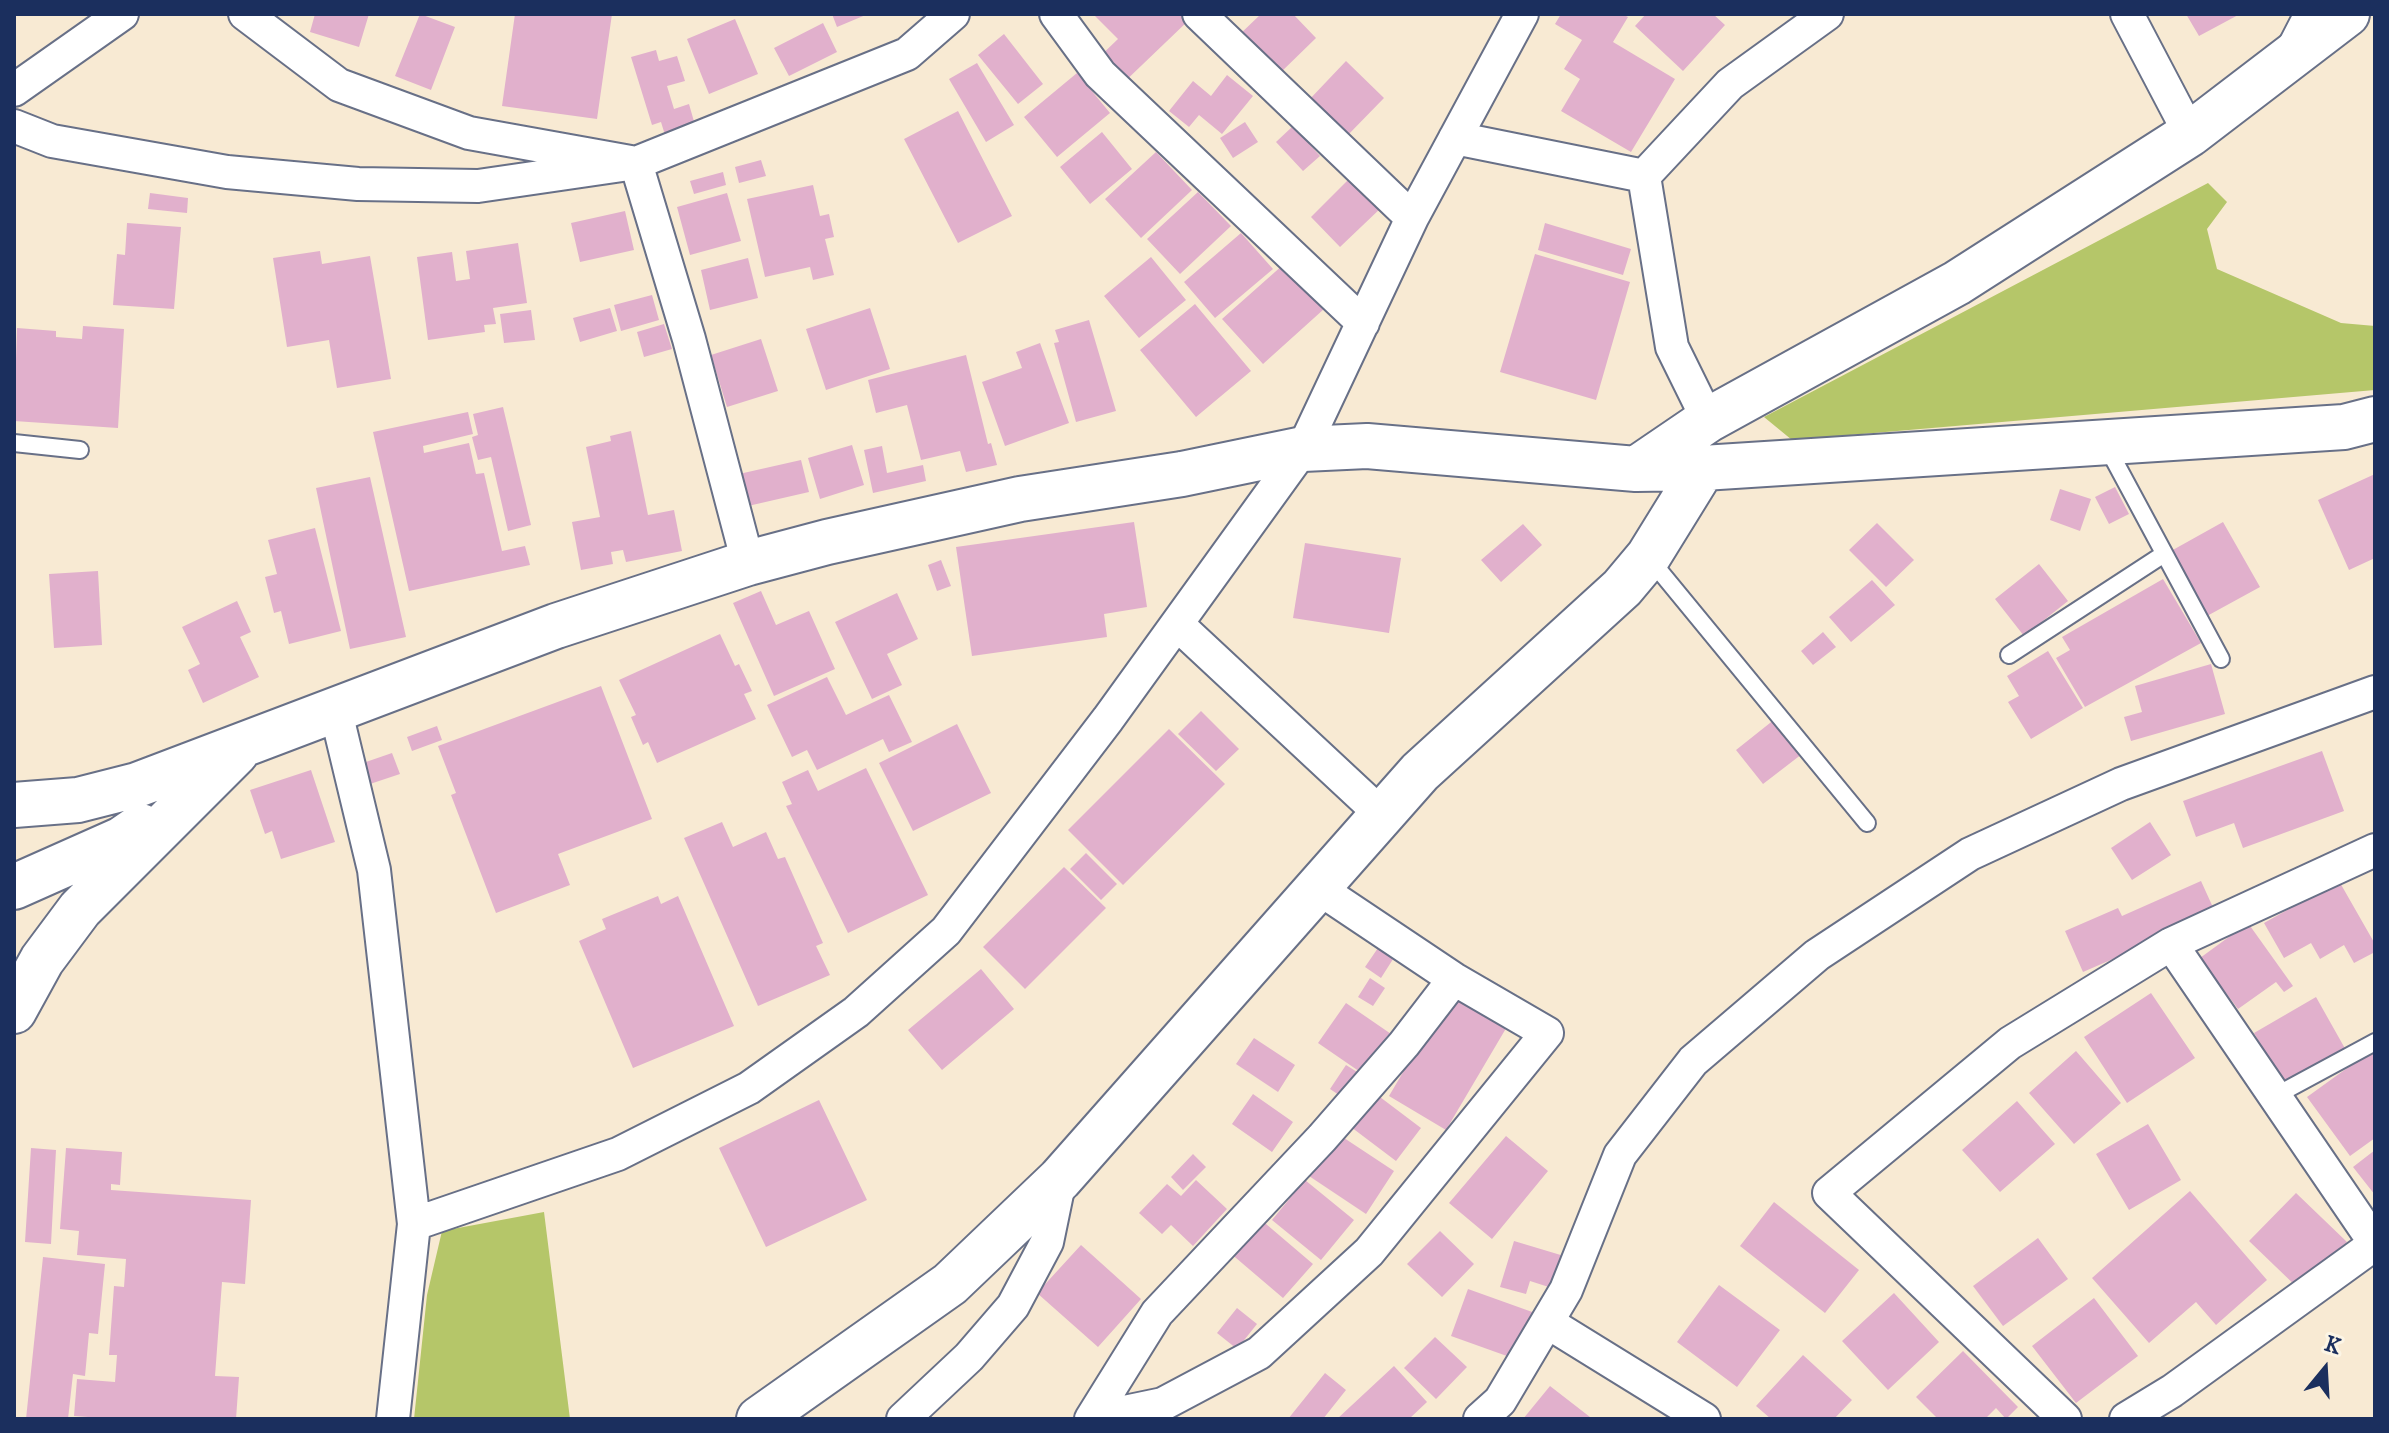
<!DOCTYPE html>
<html>
<head>
<meta charset="utf-8">
<style>
	body { margin:0 }
	#map { position:relative; width:2389px; height:1433px; overflow:hidden; background:#f8ead3; font-family:"IM FELL DW Pica",serif }
	canvas { display:block }
	.frame { position:absolute; inset:0; border:16px solid #1b2f5e; pointer-events:none }
	.north { position:absolute; left:2285px; top:1329px; width:80px; height:80px; -webkit-text-stroke:6px #fcf5e5; paint-order:stroke; rotate:18deg; font-size:22px; font-weight:700; line-height:32px; text-align:center; color:#1b2f5e }
	.north::after { content:''; display:block; margin:auto; width:28px; height:36px; background:#1b2f5e; clip-path:polygon(50% 0,100% 100%,50% 72%,0 100%) }
</style>
</head>
<body>
<div id="map">
<canvas width="2389" height="1433"></canvas>
<div class="frame"></div>
<div class="north">K</div>
</div>
<script>
const ctx = document.querySelector('canvas').getContext('2d');
ctx.lineJoin = 'round';
function fill(path, color) { ctx.fillStyle = color; ctx.fill(path, 'evenodd'); }
const poly = rows => new Path2D(rows.map(r => 'M' + r).join(''));
function trace(path, color, width, dash) { ctx.strokeStyle = color; ctx.lineWidth = width; ctx.lineCap = dash ? 'butt' : 'round'; ctx.setLineDash(dash || []); ctx.stroke(path); }
fill(poly([
	[2208,183,2227,202,2207,229,2217,269,2341,323,2375,326,2375,390,1792,440,1764,417],
	[544,1212,570,1419,414,1419,427,1295,442,1231]
]), '#b5c669');
fill(poly([
	[315,14,369,14,359,47,310,32],
	[420,14,455,27,431,90,395,76],
	[515,14,612,14,597,119,502,106],
	[832,14,868,14,837,27],
	[1093,14,1184,14,1189,20,1118,88,1093,63,1118,39],
	[1261,14,1293,14,1316,38,1277,76,1238,36],
	[1561,14,1622,14,1628,17,1613,42,1675,79,1631,152,1561,111,1580,79,1564,69,1582,40,1555,24],
	[1646,14,1713,14,1725,25,1683,71,1635,26],
	[2186,14,2240,14,2199,36],
	[735,19,758,74,709,94,687,39],
	[823,23,837,52,789,76,774,48],
	[1004,34,1043,84,1018,104,978,55],
	[656,50,659,61,677,56,685,81,667,86,674,109,689,104,695,125,665,135,661,122,652,125,631,57],
	[1346,61,1384,98,1346,137,1308,101],
	[977,63,1014,125,986,142,949,79],
	[1077,73,1110,113,1057,157,1024,117],
	[1227,75,1253,96,1222,134,1199,115,1189,127,1169,111,1193,81,1211,96],
	[958,111,1012,216,958,243,904,139],
	[1245,122,1258,142,1233,158,1220,138],
	[1293,126,1320,156,1303,171,1276,142],
	[1102,132,1132,169,1090,204,1060,167],
	[1156,152,1192,190,1141,238,1105,199],
	[761,160,766,176,739,183,735,167],
	[723,172,726,185,694,194,690,181],
	[1353,175,1383,206,1340,247,1311,217],
	[813,185,820,216,829,214,834,237,825,239,834,275,813,280,810,267,765,277,747,199],
	[1198,192,1231,226,1180,274,1147,239],
	[150,193,188,198,187,213,148,209],
	[727,193,741,241,690,255,677,207],
	[625,211,634,250,580,262,571,223],
	[127,223,181,227,174,309,113,305,117,254,125,255],
	[1545,223,1631,249,1623,275,1538,250],
	[1241,233,1273,269,1215,318,1184,282],
	[518,243,527,303,493,308,496,324,484,325,485,332,428,340,417,257,452,252,456,281,470,279,466,251],
	[320,251,322,264,370,256,391,379,337,388,329,340,287,347,273,258],
	[1535,254,1630,282,1596,400,1500,372],
	[1151,257,1186,300,1139,338,1104,296],
	[748,258,758,298,710,310,701,270],
	[1284,264,1324,309,1263,364,1222,319],
	[652,295,659,320,621,331,614,305],
	[1195,304,1251,371,1196,417,1140,350],
	[610,308,617,331,580,342,573,318],
	[870,308,890,369,826,390,806,329],
	[531,310,535,340,504,343,500,314],
	[1089,320,1116,411,1076,422,1054,343,1059,342,1055,330],
	[664,324,672,349,644,357,637,332],
	[83,326,124,329,118,428,14,421,17,328,56,331,56,337,82,339],
	[761,339,778,391,727,407,711,355],
	[1040,343,1069,423,1005,446,982,382,1022,368,1016,352],
	[966,355,988,444,991,443,997,465,966,472,960,451,921,460,907,405,876,413,868,380],
	[503,407,531,525,508,531,491,457,478,460,472,437,478,435,473,414],
	[468,412,473,434,423,446,424,453,469,443,476,474,484,473,502,551,525,546,530,565,409,591,373,432],
	[631,431,648,515,674,510,682,551,626,562,623,550,611,552,613,564,581,570,572,522,600,517,586,447,611,441,610,436],
	[852,445,864,485,820,499,808,458],
	[882,446,887,473,923,465,926,481,873,493,864,450],
	[801,460,809,492,748,506,739,474],
	[2375,474,2375,558,2349,570,2318,500],
	[370,477,406,637,350,649,316,488],
	[2115,487,2129,514,2109,524,2095,497],
	[2060,489,2091,499,2080,531,2050,520],
	[1134,522,1147,607,1104,614,1107,637,972,656,956,547],
	[2223,522,2260,587,2207,616,2171,551],
	[1877,523,1914,560,1886,587,1849,550],
	[1523,524,1542,545,1501,582,1481,560],
	[315,528,341,631,289,644,281,611,274,613,265,577,277,574,268,540],
	[1305,543,1401,558,1389,633,1293,618],
	[941,560,951,586,937,591,928,565],
	[2039,564,2068,601,2024,636,1995,599],
	[98,571,102,645,54,648,49,574],
	[2163,579,2201,643,2085,707,2056,658,2070,650,2062,637],
	[1872,580,1895,605,1851,642,1829,617],
	[761,591,776,625,809,611,835,669,774,696,733,603],
	[897,593,918,639,887,654,902,685,872,699,835,622],
	[237,601,251,632,240,637,259,677,203,703,188,670,200,664,182,627],
	[1823,632,1836,647,1813,665,1801,651],
	[720,634,735,666,739,664,752,691,744,694,756,719,657,763,648,742,643,745,631,717,636,715,619,680],
	[2048,651,2083,708,2031,739,2008,702,2019,696,2007,676],
	[2211,664,2225,714,2131,741,2124,717,2142,712,2135,686],
	[827,677,846,715,889,695,912,742,889,752,883,739,817,770,807,750,792,757,767,705],
	[601,686,652,819,558,854,570,885,496,913,451,795,456,793,438,746],
	[1201,711,1239,749,1216,771,1178,734],
	[1775,719,1802,754,1763,784,1736,750],
	[957,724,991,793,913,831,879,763],
	[437,726,442,740,412,751,407,737],
	[1169,729,1225,784,1123,885,1068,830],
	[2322,751,2344,811,2243,848,2234,823,2196,837,2183,801],
	[392,753,400,774,370,784,363,763],
	[866,768,928,895,848,933,786,806,792,804,782,782,808,770,818,791],
	[311,770,335,842,281,859,272,831,265,834,250,790],
	[722,822,733,847,766,832,778,859,785,857,823,943,816,946,830,975,758,1006,684,838],
	[2150,822,2171,855,2132,880,2111,848],
	[1086,853,1117,884,1101,900,1070,869],
	[1064,867,1106,908,1025,989,983,947],
	[2201,881,2216,914,2083,972,2065,931,2118,908,2122,916],
	[2339,881,2375,944,2375,952,2354,963,2344,945,2320,959,2311,943,2284,958,2264,923],
	[658,896,661,904,678,896,734,1026,633,1068,579,941,606,929,602,919],
	[2248,923,2293,986,2284,992,2276,982,2238,1009,2200,958],
	[1380,945,1395,956,1381,978,1365,967],
	[981,969,1014,1009,942,1070,908,1030],
	[1370,978,1385,988,1373,1006,1358,997],
	[1451,991,1508,1025,1446,1130,1389,1096],
	[2151,993,2195,1058,2127,1103,2084,1037],
	[2316,997,2347,1052,2286,1087,2254,1033],
	[1346,1003,1394,1036,1366,1076,1318,1043],
	[1254,1038,1295,1065,1278,1092,1236,1064],
	[2375,1048,2375,1138,2350,1156,2307,1097],
	[2076,1051,2121,1103,2074,1144,2029,1093],
	[1346,1065,1362,1075,1345,1099,1330,1089],
	[1372,1091,1421,1128,1396,1161,1347,1124],
	[1253,1094,1293,1122,1272,1152,1232,1124],
	[819,1100,867,1200,766,1247,719,1148],
	[2017,1101,2055,1144,2000,1192,1962,1150],
	[2148,1124,2181,1180,2129,1210,2096,1154],
	[1335,1132,1394,1171,1366,1214,1306,1174],
	[1506,1136,1548,1171,1492,1239,1449,1203],
	[31,1148,56,1150,51,1244,25,1242],
	[66,1148,122,1152,120,1185,111,1184,111,1190,251,1200,245,1284,222,1282,215,1376,239,1377,236,1419,88,1419,88,1417,74,1416,77,1379,115,1382,117,1355,109,1355,114,1286,124,1287,126,1259,77,1255,79,1231,60,1229],
	[2375,1150,2375,1195,2353,1167],
	[1193,1154,1206,1167,1183,1190,1171,1177],
	[1196,1180,1227,1209,1193,1246,1171,1225,1162,1234,1139,1213,1167,1184,1181,1196],
	[1305,1180,1354,1220,1321,1260,1272,1220],
	[2190,1191,2267,1280,2216,1325,2196,1302,2149,1343,2092,1278],
	[2296,1193,2347,1242,2301,1291,2249,1241],
	[1774,1202,1859,1270,1825,1313,1740,1246],
	[1259,1218,1313,1264,1283,1298,1229,1252],
	[1440,1231,1474,1264,1442,1297,1407,1264],
	[2038,1238,2068,1279,2003,1326,1973,1286],
	[1514,1241,1564,1256,1555,1289,1530,1281,1526,1294,1500,1287],
	[1081,1245,1141,1299,1098,1347,1037,1293],
	[43,1257,105,1264,98,1334,89,1333,85,1376,73,1374,68,1419,26,1419],
	[1719,1285,1780,1330,1737,1387,1677,1342],
	[1468,1289,1535,1313,1518,1360,1451,1336],
	[1894,1293,1939,1342,1888,1390,1842,1341],
	[2094,1298,2138,1356,2076,1403,2032,1346],
	[1237,1308,1257,1324,1237,1349,1217,1333],
	[1435,1337,1467,1367,1436,1399,1404,1368],
	[1963,1351,2018,1407,2006,1419,1996,1408,1985,1419,1938,1419,1916,1397],
	[1803,1355,1852,1400,1834,1419,1771,1419,1756,1406],
	[1394,1366,1427,1402,1409,1419,1337,1419],
	[1325,1373,1346,1390,1323,1419,1288,1419],
	[1550,1386,1590,1417,1588,1419,1523,1419]
]), '#e1b0cc');
const lane = poly([
	[2286,45,2302,14],
	[14,443,80,450],
	[2107,447,2221,659],
	[1649,558,1867,823],
	[2009,655,2164,554],
	[2275,1096,2375,1042]
]);
const street = poly([
	[245,14,339,85,469,133,636,163,907,54,953,14],
	[1056,14,1100,74,1363,323],
	[1199,14,1412,218],
	[2127,14,2190,134],
	[14,90,122,14],
	[14,126,52,141,227,172,358,184,478,186,636,163,689,339,748,563],
	[1455,138,1644,176],
	[1708,420,1672,347,1644,176,1730,84,1827,14],
	[1177,624,1382,815],
	[335,708,374,870,414,1224,393,1419],
	[2171,944,2375,1243],
	[414,1224,618,1154,749,1088,856,1012,946,931,1108,719,1303,449,1412,218,1522,14],
	[1547,1322,1704,1419],
	[903,1419,969,1357,1013,1306,1047,1242,1060,1179],
	[1091,1419,1163,1404,1259,1353,1369,1252,1547,1033,1454,979,1318,888],
	[1091,1419,1157,1313,1322,1138,1404,1044,1454,979],
	[1480,1419,1500,1401,1566,1290,1620,1155,1693,1061,1817,955,1970,854,2121,784,2375,692],
	[2065,1419,1829,1193,2010,1043,2171,944,2375,850],
	[2126,1419,2172,1391,2375,1244]
]);
const secondary = poly([
	[1636,469,1708,420,1957,283,2190,134,2347,14],
	[14,805,78,800,137,785,556,626,748,563,827,542,1020,499,1182,474,1303,449,1367,446,1636,469,1703,468,2344,427,2375,419],
	[14,887,122,839,141,826],
	[14,1011,42,960,80,909,236,753],
	[759,1419,950,1284,1060,1179,1420,772,1622,588,1648,557,1703,468]
]);
trace(lane, '#687087', 20);
trace(street, '#687087', 36);
trace(secondary, '#687087', 48);
trace(lane, '#fff', 16);
trace(street, '#fff', 32);
trace(secondary, '#fff', 44);
</script>
</body>
</html>
